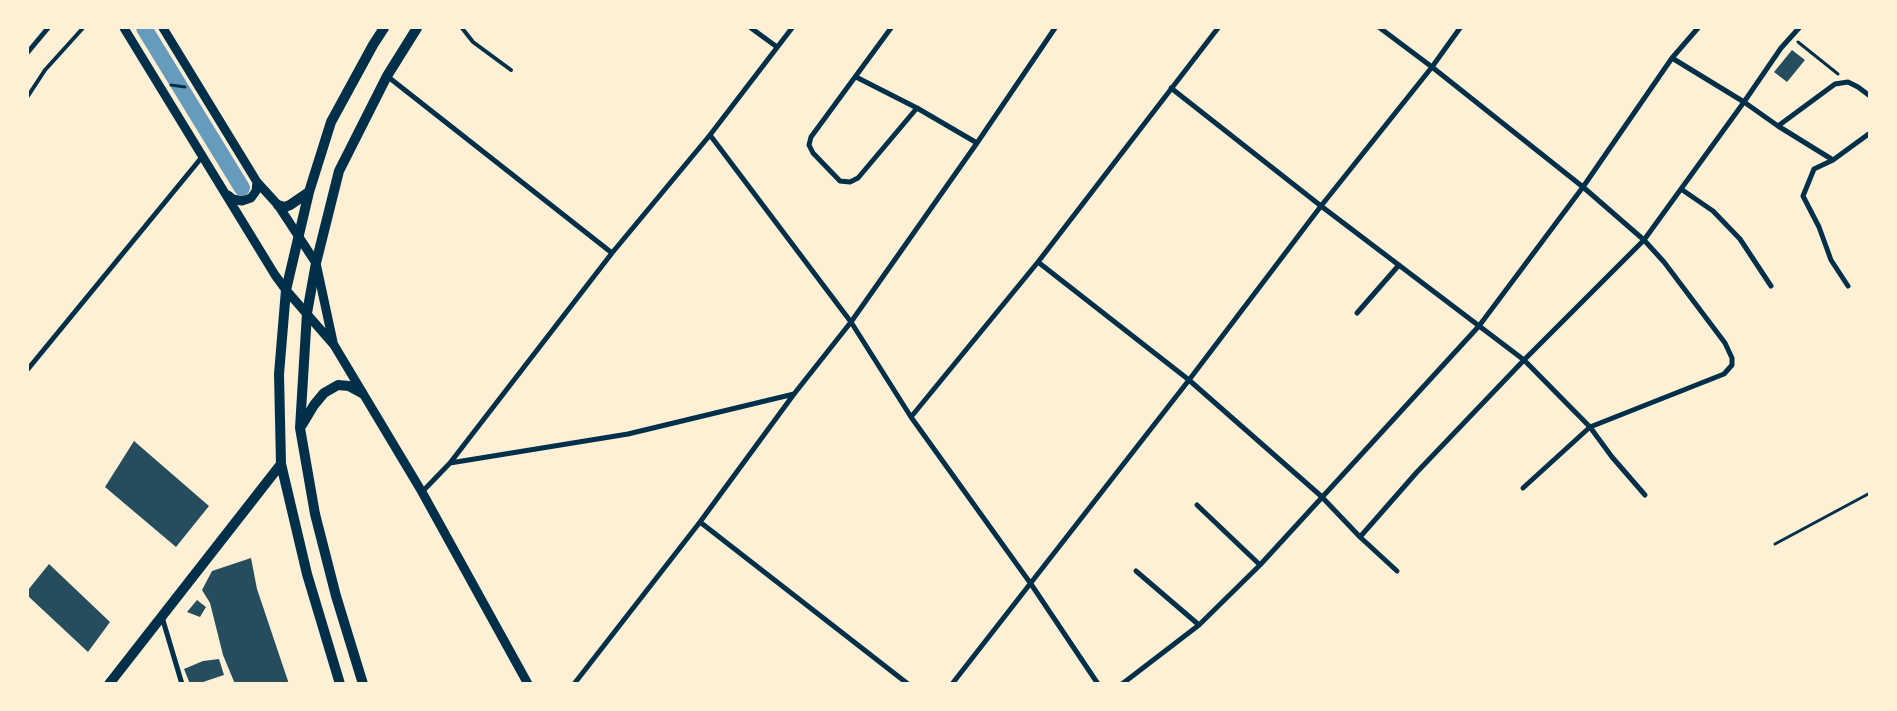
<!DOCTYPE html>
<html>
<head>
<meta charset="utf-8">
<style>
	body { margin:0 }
	#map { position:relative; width:1897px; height:711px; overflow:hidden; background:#fdf0d5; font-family:Raleway,sans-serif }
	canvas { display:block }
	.frame { position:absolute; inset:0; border:29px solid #fdf0d5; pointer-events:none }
</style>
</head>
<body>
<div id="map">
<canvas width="1897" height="711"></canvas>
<div class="frame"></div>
</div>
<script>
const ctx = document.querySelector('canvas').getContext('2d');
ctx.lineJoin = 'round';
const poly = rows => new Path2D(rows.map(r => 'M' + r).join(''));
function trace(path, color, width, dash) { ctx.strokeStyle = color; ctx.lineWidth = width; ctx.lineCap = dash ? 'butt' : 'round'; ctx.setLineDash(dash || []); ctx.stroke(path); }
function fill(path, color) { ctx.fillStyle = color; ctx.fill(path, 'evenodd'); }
trace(poly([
	[144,28,242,188]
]), '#669bbc', 16);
fill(poly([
	[1792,50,1805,60,1787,82,1774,72],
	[134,441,209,506,176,547,105,487],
	[251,558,257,589,289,684,235,684,223,655,210,603,202,590,212,571],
	[49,564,110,622,88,652,28,596,28,590],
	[197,600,206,607,200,617,187,612],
	[219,659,224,675,197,684,190,684,184,669,203,661]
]), '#264d5e');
trace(poly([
	[1798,42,1838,74],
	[171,85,185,87],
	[1775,544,1870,493]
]), '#003049', 3);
trace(poly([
	[462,28,473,42,511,70],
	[28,96,45,70,83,28]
]), '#003049', 4);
trace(poly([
	[751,28,777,47],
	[891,28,811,137,809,145,813,153,840,181,850,182,858,178,917,108],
	[1380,28,1432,67,1583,187,1644,240,1664,262,1725,343,1732,358,1732,365,1724,374,1590,427,1523,488],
	[28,52,48,28],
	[1672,58,1744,102,1778,126,1833,160],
	[387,76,612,253],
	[856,77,917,108,977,143],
	[1171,88,1321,206,1524,360,1590,427,1612,457,1645,495],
	[1778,126,1835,84,1848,82,1858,87,1870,96],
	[710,135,851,322,911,417,1031,584,1098,684],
	[1681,189,1713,211,1740,239,1771,286],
	[1038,262,1189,380,1321,496,1360,537,1397,571],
	[1848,286,1831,260,1819,227,1803,196,1814,169,1833,160,1870,133],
	[1357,313,1399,265],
	[28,369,202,157],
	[911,417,1038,262,1218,28],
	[450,463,612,253,710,135,792,28],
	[422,492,450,463,628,434,794,394],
	[1197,505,1260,565],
	[700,522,908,684],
	[1360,537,1417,472,1524,360,1644,240,1744,102,1781,48,1799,28],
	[1136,571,1199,625],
	[162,617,182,684],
	[574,684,700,522,794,394,851,322,977,143,1055,28],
	[952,684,1189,380,1321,206,1432,67,1460,28],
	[1122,684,1199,625,1260,565,1479,326,1583,187,1672,58,1698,28]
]), '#003049', 5);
trace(poly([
	[124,28,275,275,286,290,334,345,422,492,528,684],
	[163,28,257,182,278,205,316,263,333,342],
	[228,195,233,199,242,201,251,198,256,191,257,182]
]), '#003049', 9);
trace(poly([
	[278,205,285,207,290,205,309,192],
	[302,425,314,405,324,393,338,385,349,386,362,393],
	[109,684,281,464],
	[340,684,307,574,281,464,279,374,286,290,309,192,331,122,373,45,384,28],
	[363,684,336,596,315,514,300,428,307,313,316,263,339,171,387,76,417,28]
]), '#003049', 10);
</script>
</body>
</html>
